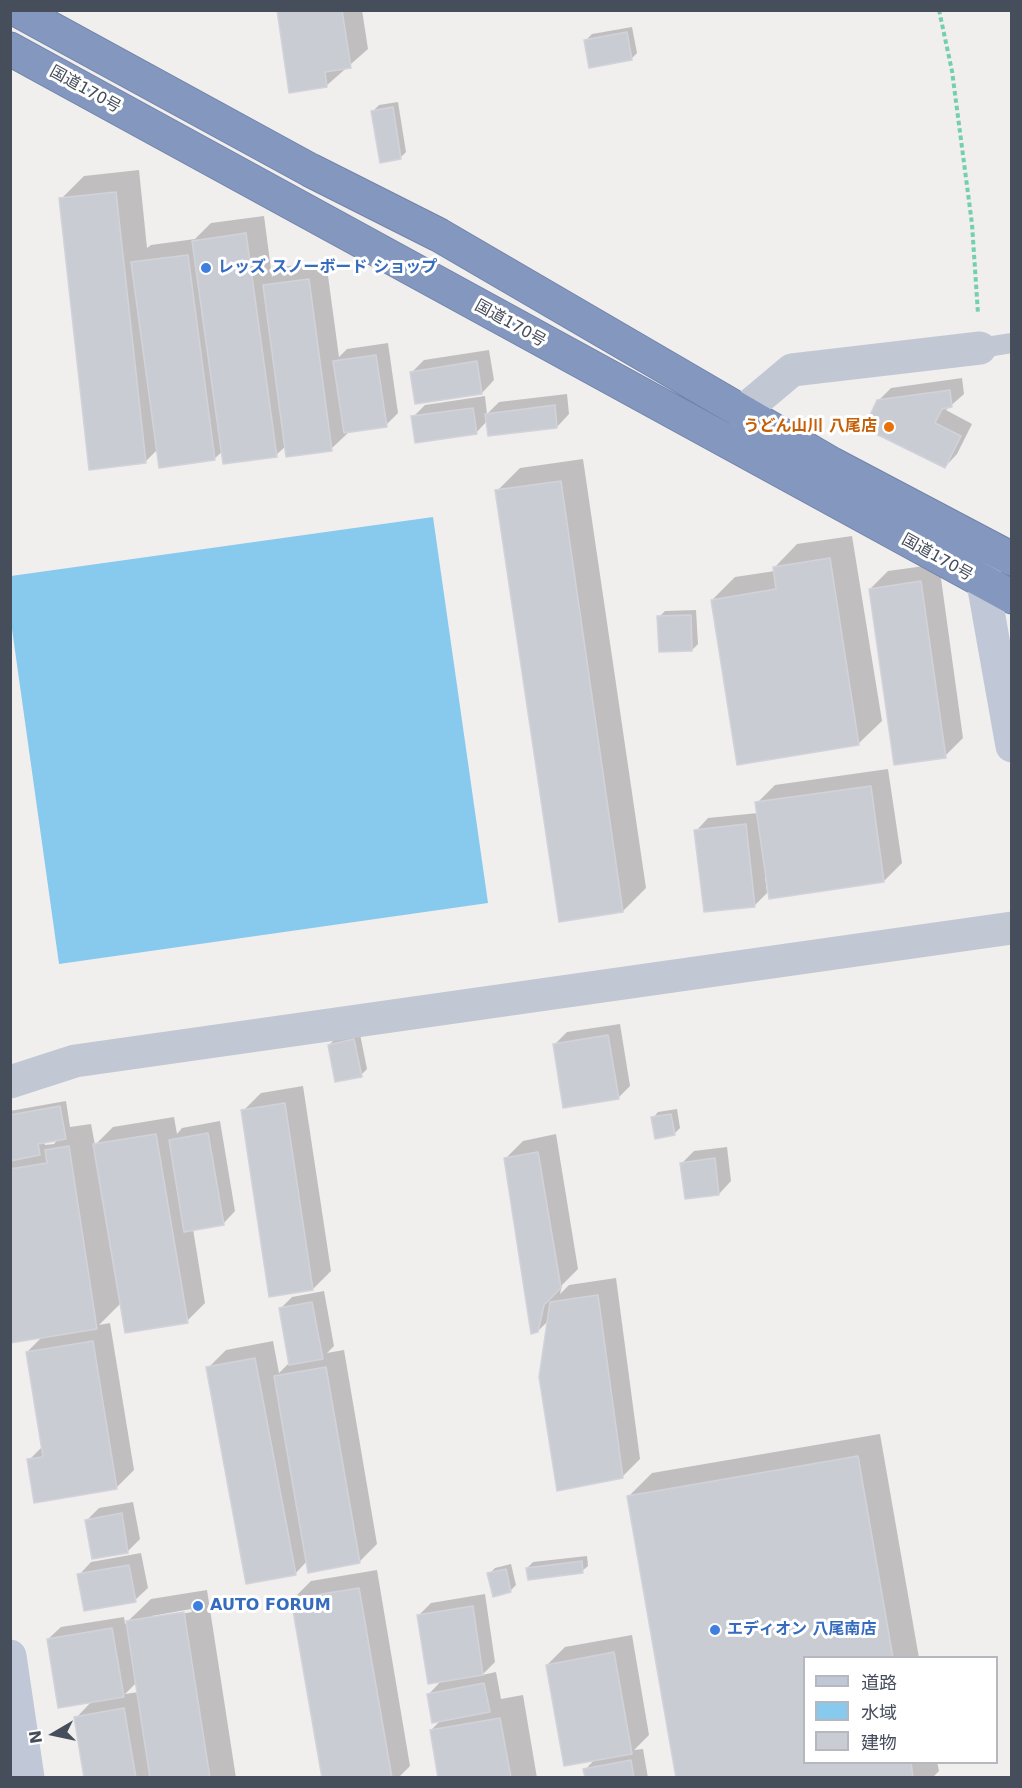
<!DOCTYPE html>
<html>
<head>
<meta charset="utf-8">
<style>
	body { margin:0 }
	#map { position:relative; width:1022px; height:1788px; overflow:hidden; background:#f1eeee; font-family:"DejaVu Sans","Noto Sans JP",sans-serif }
	canvas { display:block }
	.frame { position:absolute; inset:0; border:12px solid #464e5c; pointer-events:none }
	.legend { position:absolute; left:803px; top:1656px; width:195px; height:108px; box-sizing:border-box; background:#fff; border:2px solid #b5b8be; margin:0; padding:8px 10px; list-style:none; font-size:18px; color:#464e5c }
	.legend li { display:flex; align-items:center; gap:12px; height:30px }
	.legend b { width:30px; border:2px solid #b5b8be }
	.north { position:absolute; left:24px; top:1704px; width:60px; height:60px; -webkit-text-stroke:4px #fff; paint-order:stroke; rotate:261deg; font-size:16px; font-weight:700; line-height:24px; text-align:center; color:#464e5c }
	.north::after { content:''; display:block; margin:auto; width:21px; height:27px; background:#464e5c; clip-path:polygon(50% 0,100% 100%,50% 72%,0 100%) }
</style>
</head>
<body>
<div id="map">
<canvas width="1022" height="1788"></canvas>
<div class="frame"></div>
<ul class="legend">
<li><b style="height:8px;background:#c0c8d8"></b>道路</li>
<li><b style="height:16px;background:#87caee"></b>水域</li>
<li><b style="height:16px;background:#caccd4"></b>建物</li>
</ul>
<div class="north">N</div>
</div>
<script>
const ctx = document.querySelector('canvas').getContext('2d');
ctx.lineJoin = 'round';
function fill(path, color) { ctx.fillStyle = color; ctx.fill(path, 'evenodd'); }
const poly = rows => new Path2D(rows.map(r => 'M' + r).join(''));
function trace(path, color, width, dash) { ctx.strokeStyle = color; ctx.lineWidth = width; ctx.lineCap = dash ? 'butt' : 'round'; ctx.setLineDash(dash || []); ctx.stroke(path); }
function write(font, color, halo, rows, align = 'center') {
  ctx.font = font + ' "DejaVu Sans","Noto Sans JP",sans-serif'; ctx.lineWidth = 6; ctx.setLineDash([]); ctx.textBaseline = 'middle'; ctx.strokeStyle = halo; ctx.fillStyle = color; for (const [text, x, y, turn = 0] of rows) {
    ctx.save(); ctx.translate(x, y); ctx.rotate((+turn || 0) * Math.PI / 180); ctx.textAlign = isNaN(turn) ? turn : align; if (halo) ctx.strokeText(text, 0, 0); ctx.fillText(text, 0, 0); ctx.restore();
  }
}
fill(poly([
	[433,517,488,903,59,964,11,622,11,576]
]), '#87caee');
fill(poly([
	[278,10,362,10,368,49,326,86],
	[632,27,637,53,631,59,586,40,592,34],
	[398,102,406,152,400,158,373,111,379,105],
	[139,170,147,248,151,245,195,239,211,223,264,216,272,277,282,267,326,261,339,357,347,349,388,343,398,413,386,425,349,432,331,449,286,446,276,455,223,451,214,459,158,449,145,462,61,199,84,176],
	[489,350,494,380,482,393,412,372,424,360],
	[962,378,964,394,946,410,972,424,957,454,945,467,878,401,891,388],
	[567,394,569,414,557,427,487,421,476,433,413,417,425,405,485,396,487,414,499,402],
	[583,459,646,888,623,911,497,491,520,468],
	[852,536,882,721,858,744,712,600,735,577,775,571,774,568,797,544],
	[939,564,963,738,945,756,870,589,888,571],
	[696,610,698,644,692,650,659,617,665,611],
	[888,769,902,863,884,881,765,876,767,893,755,905,696,831,708,818,758,813,757,803,775,785],
	[620,1024,630,1086,618,1098,555,1044,567,1032],
	[360,1034,367,1069,361,1075,329,1045,335,1039],
	[303,1086,331,1271,313,1289,243,1111,261,1093],
	[66,1101,70,1127,91,1124,95,1145,113,1127,174,1117,177,1134,182,1128,220,1121,235,1211,223,1224,193,1229,205,1303,187,1321,121,1303,99,1325,110,1323,134,1470,116,1488,29,1460,43,1446,27,1352,43,1336,10,1341,10,1111],
	[58,1139,54,1144,45,1145,44,1142],
	[677,1109,680,1128,674,1134,653,1118,658,1112],
	[556,1134,578,1269,562,1285,560,1294,569,1285,616,1278,640,1459,622,1477,549,1320,538,1331,505,1159,523,1141],
	[727,1147,731,1181,719,1194,682,1163,694,1151],
	[324,1291,334,1346,327,1353,344,1350,377,1544,359,1562,307,1561,295,1574,208,1368,226,1350,273,1341,279,1373,290,1362,280,1309,292,1297],
	[880,1434,919,1658,804,1658,804,1762,937,1762,939,1771,932,1778,678,1778,629,1496,652,1473],
	[133,1502,140,1539,128,1551,87,1520,99,1508],
	[141,1553,148,1588,135,1600,79,1575,91,1562],
	[587,1556,588,1566,582,1571,527,1568,533,1562],
	[511,1564,516,1585,510,1591,489,1574,495,1568],
	[377,1570,410,1766,398,1778,323,1778,293,1599,311,1581],
	[207,1590,236,1778,86,1778,76,1718,92,1701,48,1639,61,1627,124,1617,125,1624,151,1599],
	[191,1609,192,1612,152,1619,152,1616],
	[137,1682,139,1692,125,1694],
	[485,1594,495,1662,482,1675,496,1672,501,1699,523,1695,537,1778,440,1778,431,1730,442,1719,429,1694,442,1680,419,1615,431,1603],
	[632,1635,649,1735,634,1750,643,1749,648,1778,586,1778,585,1770,595,1759,547,1665,565,1647]
]), '#0003');
const building = poly([
	[277,10,342,10,351,68,325,72,327,87,289,93,277,10],
	[627,32,632,60,589,68,584,40,627,32],
	[393,107,401,159,380,163,371,111,393,107],
	[116,192,146,463,89,470,59,198,116,192],
	[246,233,277,457,223,464,192,241,246,233],
	[188,255,215,460,159,468,131,262,188,255],
	[309,279,332,451,286,457,263,285,309,279],
	[376,355,387,427,344,433,333,361,376,355],
	[477,361,482,394,415,404,410,372,477,361],
	[950,390,952,407,942,409,935,423,961,436,945,468,864,428,877,400,950,390],
	[555,405,557,428,488,436,485,414,555,405],
	[473,408,477,434,415,443,411,416,473,408],
	[561,481,623,912,559,922,495,490,561,481],
	[830,558,859,745,737,765,711,600,776,589,773,567,830,558],
	[921,581,946,758,894,765,869,589,921,581],
	[691,615,692,651,659,652,657,616,691,615],
	[871,786,884,882,769,899,755,802,871,786],
	[746,824,755,907,704,912,694,830,746,824],
	[608,1035,619,1099,563,1108,553,1044,608,1035],
	[354,1039,362,1077,335,1082,328,1045,354,1039],
	[285,1103,313,1290,269,1297,241,1110,285,1103],
	[60,1106,66,1139,38,1144,40,1155,10,1161,10,1115,60,1106],
	[671,1114,675,1135,655,1139,651,1117,671,1114],
	[208,1133,224,1225,184,1232,169,1140,208,1133],
	[156,1134,188,1323,125,1333,93,1144,156,1134],
	[69,1146,97,1329,10,1343,10,1169,47,1163,45,1150,69,1146],
	[538,1152,561,1288,544,1305,538,1332,531,1334,504,1158,538,1152],
	[715,1158,719,1195,685,1199,680,1163,715,1158],
	[598,1295,623,1478,557,1491,539,1377,550,1302,598,1295],
	[312,1302,323,1359,289,1365,279,1308,312,1302],
	[93,1341,117,1489,34,1503,27,1459,43,1457,26,1352,93,1341],
	[255,1358,296,1575,246,1584,206,1367,255,1358],
	[326,1367,360,1563,308,1573,274,1376,326,1367],
	[858,1456,893,1658,804,1658,804,1762,911,1762,913,1778,676,1778,627,1496,858,1456],
	[122,1513,128,1553,92,1559,85,1520,122,1513],
	[582,1561,583,1573,528,1580,526,1568,582,1561],
	[129,1565,136,1602,84,1611,77,1574,129,1565],
	[506,1569,511,1592,493,1597,487,1573,506,1569],
	[359,1588,392,1778,322,1778,291,1599,359,1588],
	[473,1606,483,1675,428,1684,417,1615,473,1606],
	[184,1612,210,1778,150,1778,126,1621,184,1612],
	[112,1628,124,1697,58,1708,47,1639,112,1628],
	[614,1652,632,1754,564,1766,546,1665,614,1652],
	[484,1683,490,1712,432,1723,427,1694,484,1683],
	[124,1708,136,1778,84,1778,74,1717,124,1708],
	[500,1718,511,1778,438,1778,430,1730,500,1718],
	[631,1760,634,1778,585,1778,583,1769,631,1760]
]);
fill(building, '#caccd4');
trace(building, '#d2d3da', 1.5);
const highway = poly([
	[17,10,310,170,439,235,832,464,1012,559],
	[10,49,1012,597]
]);
trace(highway, '#7083aa', 35);
trace(poly([
	[939,10,952,71,972,224,978,314]
]), '#72cfaf', 4, [4.5, 3]);
trace(poly([
	[980,348,1012,343]
]), '#c1c8d4', 20);
trace(poly([
	[742,412,792,370,980,348],
	[10,1082,75,1061,1012,928]
]), '#c1c8d4', 33);
trace(poly([
	[986,558,983,583,1012,746],
	[10,1656,28,1778]
]), '#c0c8d8', 33);
trace(highway, '#8498bf', 33);
for (const [x, y, r, color] of [
	[206,268,6,"#3f7fe0"],
	[889,427,6,"#e8710a"],
	[198,1606,6,"#3f7fe0"],
	[715,1630,6,"#3f7fe0"]
]) { const dot = new Path2D(); dot.arc(x, y, r, 0, 2 * Math.PI); ctx.fillStyle = color; ctx.fill(dot); trace(dot, '#fff', 2); }
write('16px', '#464e5c', '#fff', [
	["国道170号",85,90,29],
	["国道170号",510,324,29],
	["国道170号",937,558,29]
]);
write('bold 16px', '#366cbe', '#fff', [
	["レッズ スノーボード ショップ",218,268],
	["AUTO FORUM",210,1606],
	["エディオン 八尾南店",727,1630]
], 'left');
write('bold 16px', '#c56008', '#fff', [
	["うどん山川 八尾店",877,427]
], 'right');
</script>
</body>
</html>
